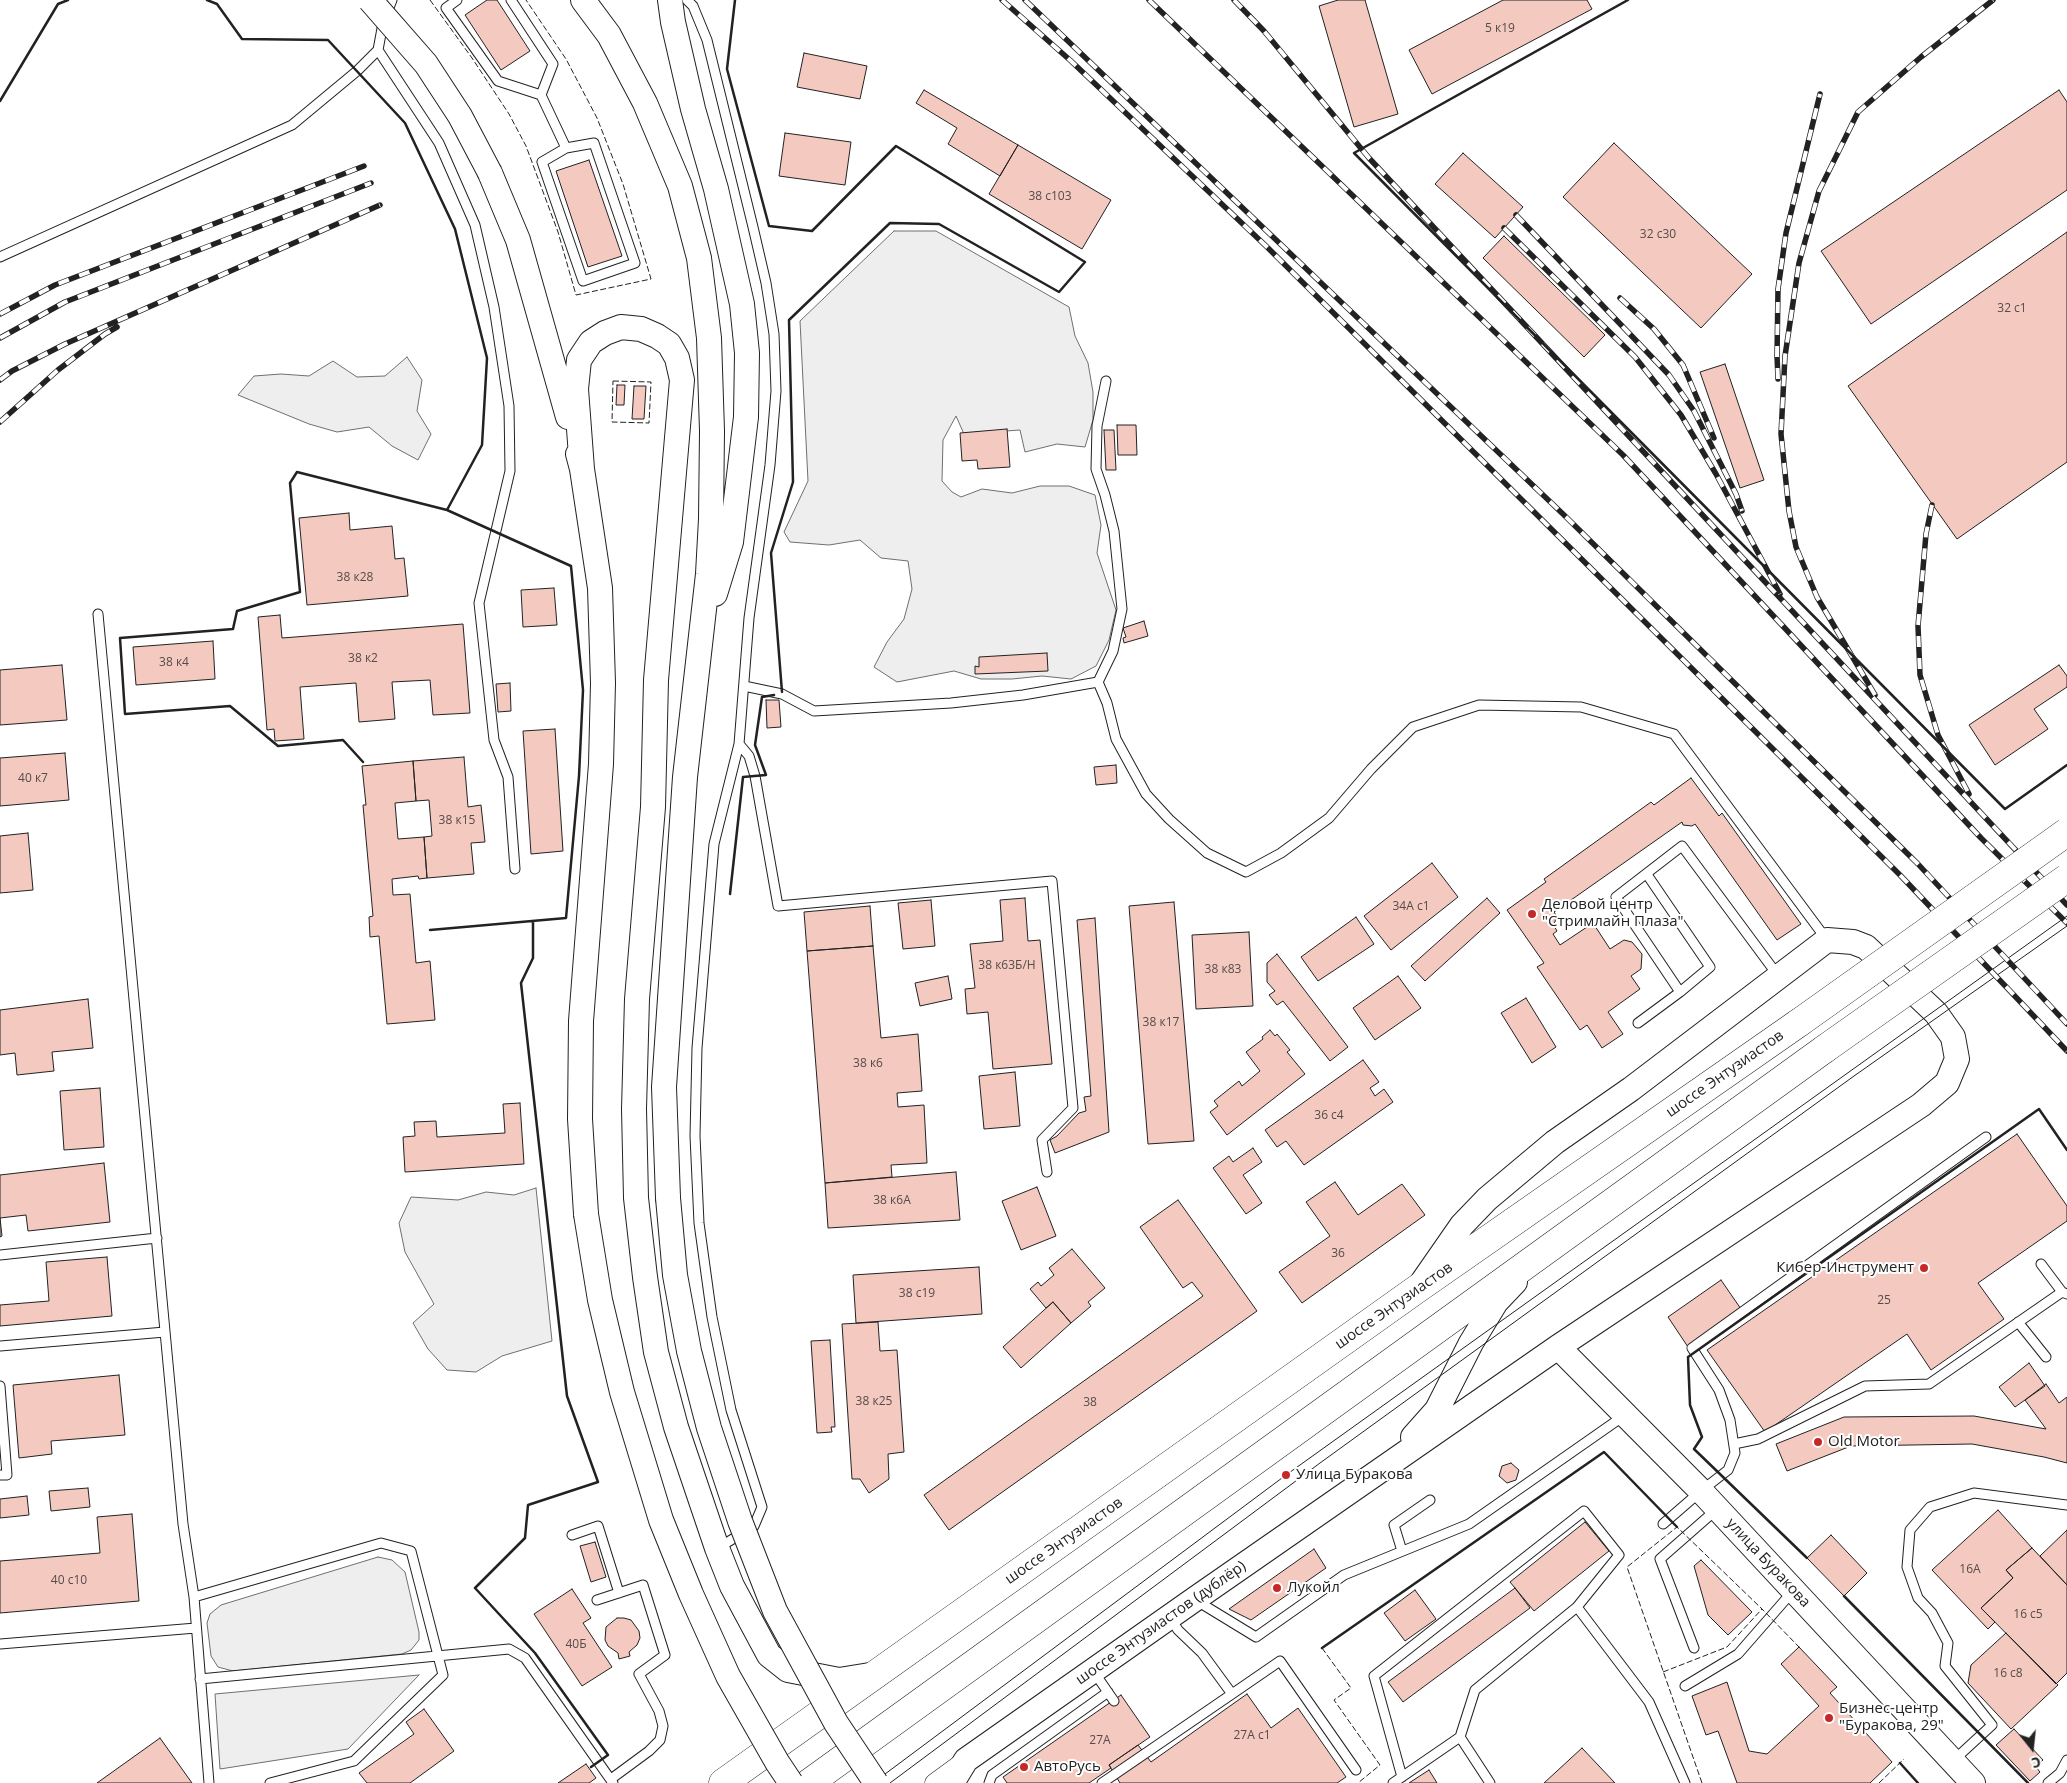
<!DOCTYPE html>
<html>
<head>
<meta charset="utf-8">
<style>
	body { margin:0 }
	#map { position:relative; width:2067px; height:1783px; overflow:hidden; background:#fff; font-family:"Open Sans",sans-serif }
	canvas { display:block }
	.north { position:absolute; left:2007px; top:1723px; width:50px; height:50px; -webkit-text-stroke:4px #fff; paint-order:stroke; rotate:164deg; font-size:14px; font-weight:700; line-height:20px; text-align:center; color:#222 }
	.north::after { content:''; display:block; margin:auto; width:18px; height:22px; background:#222; clip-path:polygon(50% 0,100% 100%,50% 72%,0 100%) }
</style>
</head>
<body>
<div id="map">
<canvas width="2067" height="1783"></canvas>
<div class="north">С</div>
</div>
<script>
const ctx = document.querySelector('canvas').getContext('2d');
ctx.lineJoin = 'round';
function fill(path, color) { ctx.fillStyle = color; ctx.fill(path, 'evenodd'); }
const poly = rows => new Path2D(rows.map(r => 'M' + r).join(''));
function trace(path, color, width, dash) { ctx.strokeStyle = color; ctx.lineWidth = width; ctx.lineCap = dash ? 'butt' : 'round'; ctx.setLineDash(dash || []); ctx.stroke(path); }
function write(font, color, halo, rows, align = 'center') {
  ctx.font = font + ' "Open Sans",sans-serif'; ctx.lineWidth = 4; ctx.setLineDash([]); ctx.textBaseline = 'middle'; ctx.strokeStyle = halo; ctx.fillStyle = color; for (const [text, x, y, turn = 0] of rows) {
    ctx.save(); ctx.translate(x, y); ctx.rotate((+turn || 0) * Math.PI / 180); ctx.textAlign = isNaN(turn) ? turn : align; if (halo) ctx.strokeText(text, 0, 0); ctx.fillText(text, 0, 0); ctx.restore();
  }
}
const green = poly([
	[894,231,936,231,1069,307,1075,336,1088,363,1093,392,1093,420,1085,447,1057,444,1025,452,1020,430,964,434,956,416,943,440,942,481,952,492,961,497,982,489,1012,493,1040,486,1069,486,1095,495,1101,525,1097,553,1116,610,1109,640,1096,666,1071,679,1042,676,1012,679,981,679,954,671,897,682,874,667,887,642,904,619,912,589,908,561,881,558,860,540,829,545,790,542,784,532,808,481,800,321,894,231],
	[407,357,422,380,417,411,431,434,418,460,392,446,369,427,337,432,309,424,238,395,254,376,281,374,309,376,333,361,357,377,385,376,407,357],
	[536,1188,552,1341,502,1356,476,1372,447,1370,428,1349,413,1323,434,1304,405,1252,399,1223,411,1197,458,1200,486,1192,514,1195,536,1188],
	[378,1557,392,1560,405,1572,419,1632,419,1640,411,1650,402,1654,233,1671,218,1667,211,1656,207,1623,210,1614,221,1605,378,1557],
	[419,1675,348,1749,220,1769,215,1694,419,1675]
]);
fill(green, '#eee');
trace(green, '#6f6f6f', 1);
const building = poly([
	[487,0,497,0,530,51,501,70,465,15,487,0],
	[1338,0,1365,0,1398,114,1354,127,1319,6,1338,0],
	[1503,0,1587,0,1592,9,1432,94,1409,50,1503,0],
	[804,53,867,66,860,99,797,87,804,53],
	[924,90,1018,145,1000,176,948,144,957,128,916,103,924,90],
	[2059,90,2067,102,2067,190,1871,324,1821,251,2059,90],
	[785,133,851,142,845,185,779,176,785,133],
	[1614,143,1752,274,1701,328,1563,197,1614,143],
	[1018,145,1111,200,1082,249,989,194,1018,145],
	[1463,153,1523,207,1495,238,1435,184,1463,153],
	[589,160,622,256,588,267,556,171,589,160],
	[2067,232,2067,462,1957,539,1848,386,2067,232],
	[1504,236,1605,335,1584,357,1483,258,1504,236],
	[1725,364,1764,480,1740,488,1700,372,1725,364],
	[617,385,625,385,624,405,616,405,617,385],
	[634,386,646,386,644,419,632,419,634,386],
	[1117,425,1136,425,1137,455,1118,455,1117,425],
	[1007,429,1010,467,978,469,977,460,962,461,960,433,1007,429],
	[1104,430,1114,430,1116,470,1106,470,1104,430],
	[349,513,350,530,392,526,395,559,404,558,408,596,307,605,299,518,349,513],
	[554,588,557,625,523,627,521,590,554,588],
	[280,615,282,638,463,624,470,713,433,715,430,680,392,682,395,719,359,722,356,683,300,687,304,739,275,741,274,729,267,730,258,617,280,615],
	[1144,621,1148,636,1124,643,1123,638,1126,637,1123,628,1144,621],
	[213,641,215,679,136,685,133,647,213,641],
	[1047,653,1048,671,975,674,975,666,979,667,979,657,1047,653],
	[62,665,67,720,0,725,0,670,62,665],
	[2059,665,2067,676,2067,687,2034,709,2048,729,1995,765,1969,725,2059,665],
	[510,683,511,711,498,712,496,684,510,683],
	[766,700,779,700,781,727,767,728,766,700],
	[555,729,563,851,531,854,523,731,555,729],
	[65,753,69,800,0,806,0,758,65,753],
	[464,757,468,807,481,805,485,842,471,843,474,874,427,878,424,837,432,836,429,800,416,801,413,761,464,757],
	[413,761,416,801,395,803,398,839,424,837,427,878,419,879,418,876,392,879,393,895,410,894,416,963,430,961,435,1020,387,1024,379,936,370,937,369,917,373,916,363,805,366,805,362,766,413,761],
	[1116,765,1117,783,1096,785,1094,767,1116,765],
	[1691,778,1719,816,1722,813,1801,924,1777,940,1695,824,1692,826,1683,825,1682,822,1554,912,1556,915,1555,922,1553,924,1557,931,1553,934,1560,945,1593,923,1610,949,1624,940,1632,942,1642,954,1641,969,1631,976,1640,989,1608,1012,1623,1034,1602,1048,1587,1025,1580,1030,1537,967,1544,963,1507,910,1546,882,1544,879,1651,802,1654,805,1691,778],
	[28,833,33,890,0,893,0,836,28,833],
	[1432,863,1458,897,1391,950,1364,916,1432,863],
	[1025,898,1028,941,1040,940,1052,1064,993,1069,988,1012,967,1014,965,989,975,988,970,944,1003,941,1000,900,1025,898],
	[1487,898,1500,913,1425,981,1411,966,1487,898],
	[931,900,935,946,903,949,898,903,931,900],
	[1174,902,1194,1141,1148,1144,1129,906,1174,902],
	[870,906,873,946,807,951,804,912,870,906],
	[1356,917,1374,944,1318,981,1301,957,1356,917],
	[1095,918,1109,1132,1055,1153,1050,1140,1057,1136,1079,1113,1086,1111,1084,1097,1091,1096,1077,920,1095,918],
	[1249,932,1253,1006,1196,1009,1192,935,1249,932],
	[873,946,881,1038,918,1034,922,1091,897,1093,898,1107,924,1105,927,1163,891,1165,892,1177,825,1183,807,951,873,946],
	[1277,954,1348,1047,1330,1061,1283,1001,1277,1005,1269,995,1275,991,1267,982,1267,963,1277,954],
	[948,976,952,999,920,1006,915,983,948,976],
	[1398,976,1421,1008,1375,1040,1353,1008,1398,976],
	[1526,998,1556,1047,1532,1063,1501,1013,1526,998],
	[88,999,93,1048,52,1052,54,1071,17,1075,15,1053,0,1055,0,1010,88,999],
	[1270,1030,1275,1036,1277,1034,1290,1050,1287,1052,1305,1074,1227,1135,1210,1112,1218,1106,1214,1101,1239,1081,1242,1086,1260,1071,1246,1052,1263,1039,1262,1037,1270,1030],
	[1363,1060,1379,1082,1370,1088,1375,1096,1384,1089,1393,1102,1304,1165,1286,1141,1277,1147,1265,1130,1363,1060],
	[1015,1072,1020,1126,984,1129,979,1076,1015,1072],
	[100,1088,104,1147,64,1150,60,1091,100,1088],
	[520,1103,524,1164,405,1172,403,1137,415,1136,414,1122,436,1121,437,1137,505,1133,503,1104,520,1103],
	[2017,1134,2067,1206,2067,1221,1978,1283,2004,1319,1931,1370,1907,1334,1765,1432,1707,1350,2017,1134],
	[1253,1148,1262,1162,1243,1175,1262,1203,1246,1214,1213,1168,1229,1156,1233,1162,1253,1148],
	[104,1163,110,1222,28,1231,26,1215,0,1218,2,1236,0,1237,0,1175,104,1163],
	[956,1172,960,1220,828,1228,825,1183,956,1172],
	[1335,1182,1358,1215,1402,1184,1425,1215,1302,1303,1279,1272,1330,1236,1306,1202,1335,1182],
	[1037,1187,1056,1236,1021,1250,1002,1201,1037,1187],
	[1178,1200,1257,1311,949,1530,924,1495,1203,1296,1192,1282,1183,1288,1140,1227,1178,1200],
	[1072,1249,1105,1288,1088,1302,1091,1306,1071,1323,1053,1302,1046,1308,1030,1289,1038,1282,1041,1286,1054,1275,1049,1268,1072,1249],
	[107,1257,112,1316,0,1326,0,1305,49,1301,46,1262,107,1257],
	[979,1267,982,1314,856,1323,853,1275,979,1267],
	[1721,1280,1741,1309,1688,1347,1668,1317,1721,1280],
	[1053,1302,1071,1323,1021,1368,1003,1347,1053,1302],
	[878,1322,880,1351,897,1350,904,1452,888,1454,889,1479,869,1493,860,1479,852,1479,842,1324,878,1322],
	[830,1340,835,1427,831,1427,832,1432,817,1433,811,1341,830,1340],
	[2029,1363,2045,1386,2015,1407,1999,1387,2029,1363],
	[119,1375,125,1435,51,1441,52,1454,19,1458,13,1385,119,1375],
	[2046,1384,2059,1403,2067,1397,2067,1463,2044,1457,1972,1444,1851,1446,1787,1471,1776,1444,1844,1417,1974,1416,2046,1429,2025,1400,2046,1384],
	[1511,1463,1519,1470,1516,1480,1507,1483,1499,1476,1502,1466,1511,1463],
	[88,1488,90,1507,51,1511,49,1491,88,1488],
	[27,1496,29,1515,0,1518,0,1499,27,1496],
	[1998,1510,2032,1548,2006,1570,2013,1578,1981,1608,1995,1622,1988,1629,1932,1570,1998,1510],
	[132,1514,139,1601,0,1613,0,1561,100,1553,97,1517,132,1514],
	[1585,1522,1609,1551,1534,1611,1510,1582,1585,1522],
	[2067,1530,2067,1585,2040,1556,2067,1530],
	[1831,1535,1867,1573,1844,1596,1807,1558,1831,1535],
	[595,1542,606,1577,591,1582,580,1546,595,1542],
	[2032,1548,2067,1585,2067,1673,2056,1684,1981,1608,2013,1578,2006,1570,2032,1548],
	[1314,1549,1326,1568,1251,1620,1229,1609,1314,1549],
	[1701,1560,1752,1612,1728,1635,1708,1615,1694,1566,1701,1560],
	[1515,1588,1530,1608,1403,1702,1388,1682,1515,1588],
	[572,1589,591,1618,583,1623,612,1667,582,1686,534,1614,572,1589],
	[1415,1590,1436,1619,1405,1641,1384,1613,1415,1590],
	[617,1618,624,1618,631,1620,639,1631,640,1638,637,1645,629,1652,630,1656,619,1659,618,1653,608,1646,605,1640,606,1627,617,1618],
	[2006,1633,2058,1685,2011,1729,1968,1683,1971,1665,2006,1633],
	[1799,1647,1837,1687,1830,1693,1892,1762,1870,1783,1737,1783,1718,1731,1706,1735,1692,1696,1727,1682,1749,1751,1767,1754,1819,1706,1781,1664,1799,1647],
	[1247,1694,1271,1728,1298,1708,1346,1777,1337,1783,1120,1783,1109,1765,1138,1745,1151,1762,1247,1694],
	[1121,1695,1150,1737,1109,1765,1111,1768,1089,1783,1007,1783,1003,1777,1121,1695],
	[424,1709,454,1751,410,1783,367,1783,359,1773,414,1734,406,1722,424,1709],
	[2014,1729,2043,1760,2036,1767,2040,1772,2030,1781,1996,1745,2014,1729],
	[160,1738,192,1783,97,1783,160,1738],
	[1582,1748,1615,1783,1544,1783,1582,1748],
	[586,1764,596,1778,589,1783,558,1783,586,1764],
	[1429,1770,1437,1783,1409,1783,1429,1770]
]);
fill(building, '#f3c9c0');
trace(building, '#222', 1);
const lane = poly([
	[392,0,383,23,378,50,439,143,475,225,494,307,509,406,510,471,479,603,494,740,508,777,515,869],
	[457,0,446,8,498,81,541,95,566,148],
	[511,0,553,64,541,95],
	[687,0,693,6,707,40,753,227,766,283,774,334,776,391,770,465,749,618,739,744,714,844,697,1048,695,1136,699,1223,712,1317,731,1410,762,1507,754,1526,718,1548],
	[594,143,635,263,583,281,542,162,566,148,594,143],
	[0,257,292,125,357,71,378,50],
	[1106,381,1097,426,1096,469,1105,495,1114,531,1122,609,1113,651,1098,682,1107,703,1116,739,1146,794,1169,819,1207,853,1246,872,1281,853,1329,818,1371,769,1413,727,1479,705,1581,707,1674,734,1827,940],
	[98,614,183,1524,194,1597],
	[744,686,782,694,814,711,951,703,1023,695,1098,682],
	[739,744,749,756,755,776,778,906,1052,881,1073,1108,1042,1140,1047,1172],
	[1648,876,1710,967,1680,992],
	[1638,1023,1680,992,1616,897,1682,846,1779,977],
	[0,1255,157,1238],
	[2041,1264,2062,1292],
	[2018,1322,2046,1357],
	[0,1346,165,1332],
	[0,1386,7,1475,0,1475],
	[1734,1444,1758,1439,1865,1386,1929,1384,2062,1292,2067,1294],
	[1663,1524,1701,1491,1728,1470,1735,1453,1730,1420,1719,1390,1692,1348,1986,1137],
	[572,1535,598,1526,619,1593],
	[1402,1551,1394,1525,1430,1500],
	[597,1600,643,1585,665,1655,639,1674,659,1711,663,1726,660,1740,649,1751,611,1779],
	[1197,1601,1256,1637,1344,1575,1469,1524,1625,1415],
	[0,1644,196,1628],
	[1694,1648,1660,1559,1717,1509],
	[1094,1672,1114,1701],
	[200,1679,509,1649,525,1658,613,1783],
	[1685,1686,1738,1654,1793,1591],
	[1232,1694,1280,1661,1356,1770],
	[1954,1760,1992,1725,1945,1666,1948,1643,1932,1613,1918,1598,1907,1567,1910,1530,1930,1507,1974,1493,2067,1505],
	[1402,1777,1374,1676,1584,1511,1619,1555,1577,1607],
	[209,1783,194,1597,381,1543,411,1551,443,1675,354,1761,270,1783],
	[989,1783,992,1775,1108,1692],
	[1102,1783,1232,1694,1202,1653,1178,1630,1171,1619],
	[1393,1783,1460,1737],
	[1490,1783,1460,1737,1475,1690,1577,1607,1649,1702,1685,1783],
	[2048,1783,2060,1773,2067,1760]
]);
const street = poly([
	[934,1783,960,1764]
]);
const secondary = poly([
	[583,0,609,35,645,103,680,186,699,258,709,338,712,431,711,519,708,574,685,777,664,1087,668,1198],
	[670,0,673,22,693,109,716,189,742,304,747,353,746,417,731,542,715,594],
	[490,173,518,240,568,417],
	[578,454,582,469,600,588,603,683,601,764,581,1021,580,1119,586,1214],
	[582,469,576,389,579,360,591,342,605,333,621,327,641,329,657,336,669,344,677,358,682,380,656,680,653,807,637,999,634,1109,636,1198,645,1277,656,1352,676,1427,717,1548,732,1586,769,1655,788,1670,839,1680,876,1674],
	[1558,1347,1701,1491,1973,1783],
	[1413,1437,1437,1410,1471,1343,1496,1302,1515,1282],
	[952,1783,966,1760,1195,1599,1558,1347,1921,1105,1947,1083,1957,1059,1953,1037,1936,1013,1866,947,1853,942,1827,940,1631,1089,1555,1142,1487,1199,1462,1225,1421,1284]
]);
const primary = poly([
	[723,1783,1417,1289,1800,1022],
	[809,1783,1826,1048]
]);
trace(lane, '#222', 11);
trace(street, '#222', 19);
trace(secondary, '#222', 26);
trace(primary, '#222', 29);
trace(lane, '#fff', 9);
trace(street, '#fff', 18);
trace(secondary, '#fff', 24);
trace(primary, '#fff', 28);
trace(poly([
	[873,1783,1286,1475,2067,916],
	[890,1783,1320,1463,1854,1076,2067,926]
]), '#222', 1);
const rail = poly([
	[1002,0,1071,61,1266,246,1900,875,2067,1051],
	[1025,0,1564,515,1918,864,2067,1024],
	[1149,0,1623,455,1981,838,2067,923],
	[1234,0,1264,31,1369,158,2067,905],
	[1516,215,1669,375,1694,411,1736,494,1742,511],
	[1504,228,1635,357,1681,415,1716,474,1780,594],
	[1620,298,1654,329,1683,365,1714,438],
	[0,314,55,285,364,166],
	[0,338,65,302,371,183],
	[1778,379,1777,356,1778,289,1786,233,1820,94],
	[0,380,12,371,65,344,380,205],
	[0,422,58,370,105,334,117,327],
	[1932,505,1926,534,1918,626,1920,675,1938,735,1969,794],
	[1875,695,1817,597,1796,547,1789,511,1781,434,1785,356,1799,263,1819,191,1858,112,1921,57,1993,0]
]);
trace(rail, '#222', 5.5);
trace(rail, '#fff', 4, [11]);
const secondaryBridge = poly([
	[370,0,426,64,460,116,490,173],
	[668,1198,675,1275,689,1351,709,1428,740,1521,775,1611,836,1723,876,1783],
	[586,1214,600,1300,622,1392,661,1520,691,1594,728,1676,777,1762,791,1783]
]);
const primaryBridge = poly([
	[1800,1022,2067,832],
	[1826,1048,2067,878]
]);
trace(secondaryBridge, '#222', 26, []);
trace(primaryBridge, '#222', 29, []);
trace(secondaryBridge, '#fff', 24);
trace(primaryBridge, '#fff', 28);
trace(poly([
	[430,0,472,58,509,114,526,146,558,232,576,295,651,279,623,184,597,118,566,59,526,0],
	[613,381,651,382,649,423,612,422,613,381],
	[1322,1648,1351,1688,1334,1700,1380,1765,1358,1783],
	[1663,1672,1727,1647,1762,1609],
	[1702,1783,1627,1567,1677,1527,1762,1609,1799,1647],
	[1879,1783,1904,1759]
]), '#222', 1, [6, 2.5]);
trace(poly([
	[207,0,217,4,242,39,328,40,405,123,455,229,487,358,482,445,447,510],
	[735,0,727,69,769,226,812,231,896,146,1085,262,1059,292,939,224,890,223,789,320,793,482,771,553,782,692],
	[1628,0,1354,153,2005,809,2067,765],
	[0,101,58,4,68,0],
	[363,762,343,740,278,746,230,706,125,714,120,638,233,629,237,611,300,592,290,483,297,472,447,510,571,566,583,690,579,776,566,918,430,930],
	[730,894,743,777,766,775,755,745,762,697,774,695],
	[533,922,533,958,521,983,567,1396,598,1482,528,1505,525,1538,475,1588,535,1653,608,1755,591,1767],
	[1807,1558,1694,1449,1702,1437,1690,1405,1688,1357,2039,1109,2067,1150],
	[1844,1596,2028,1783],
	[1322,1648,1604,1452,1677,1527],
	[1900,1763,1918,1783]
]), '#222', 2.5);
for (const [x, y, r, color] of [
	[1532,914,5,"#c62828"],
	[1924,1268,5,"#c62828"],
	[1818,1442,5,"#c62828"],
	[1286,1475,5,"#c62828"],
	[1277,1588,5,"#c62828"],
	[1829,1718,5,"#c62828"],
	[1024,1767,5,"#c62828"]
]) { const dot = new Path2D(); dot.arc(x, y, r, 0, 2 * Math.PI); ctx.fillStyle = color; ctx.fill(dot); trace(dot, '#fff', 2); }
write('12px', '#564c4a', null, [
	["5 к19",1500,29],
	["38 с103",1050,197],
	["32 с30",1658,235],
	["32 с1",2012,309],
	["38 к28",355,578],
	["38 к2",363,659],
	["38 к4",174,663],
	["40 к7",33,779],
	["38 к15",457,821],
	["34А с1",1411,907],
	["38 к63Б/Н",1007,966],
	["38 к83",1223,970],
	["38 к17",1161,1023],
	["38 к6",868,1064],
	["36 с4",1329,1116],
	["38 к6А",892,1201],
	["36",1338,1254],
	["38 с19",917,1294],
	["25",1884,1301],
	["38 к25",874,1402],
	["38",1090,1403],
	["16А",1970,1570],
	["40 c10",69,1581],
	["16 с5",2028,1615],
	["40Б",576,1645],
	["16 с8",2008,1674],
	["27А с1",1252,1736],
	["27А",1100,1741]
]);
write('15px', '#222', '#fff', [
	["Деловой центр",1542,905],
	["\"Стримлайн Плаза\"",1542,922],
	["Кибер-Инструмент",1914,1268,"right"],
	["Old Motor",1828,1442],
	["Улица Буракова",1296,1475],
	["Лукойл",1287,1588],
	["Бизнес-центр",1839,1709],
	["\"Буракова, 29\"",1839,1726],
	["АвтоРусь",1034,1767]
], 'left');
write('15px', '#222', '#fff', [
	["шоссе Энтузиастов",1725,1074,-35],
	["шоссе Энтузиастов",1394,1306,-35],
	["шоссе Энтузиастов",1064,1541,-35],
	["улица Буракова",1768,1563,47],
	["шоссе Энтузиастов (дублёр)",1161,1623,-35]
]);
</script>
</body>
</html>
